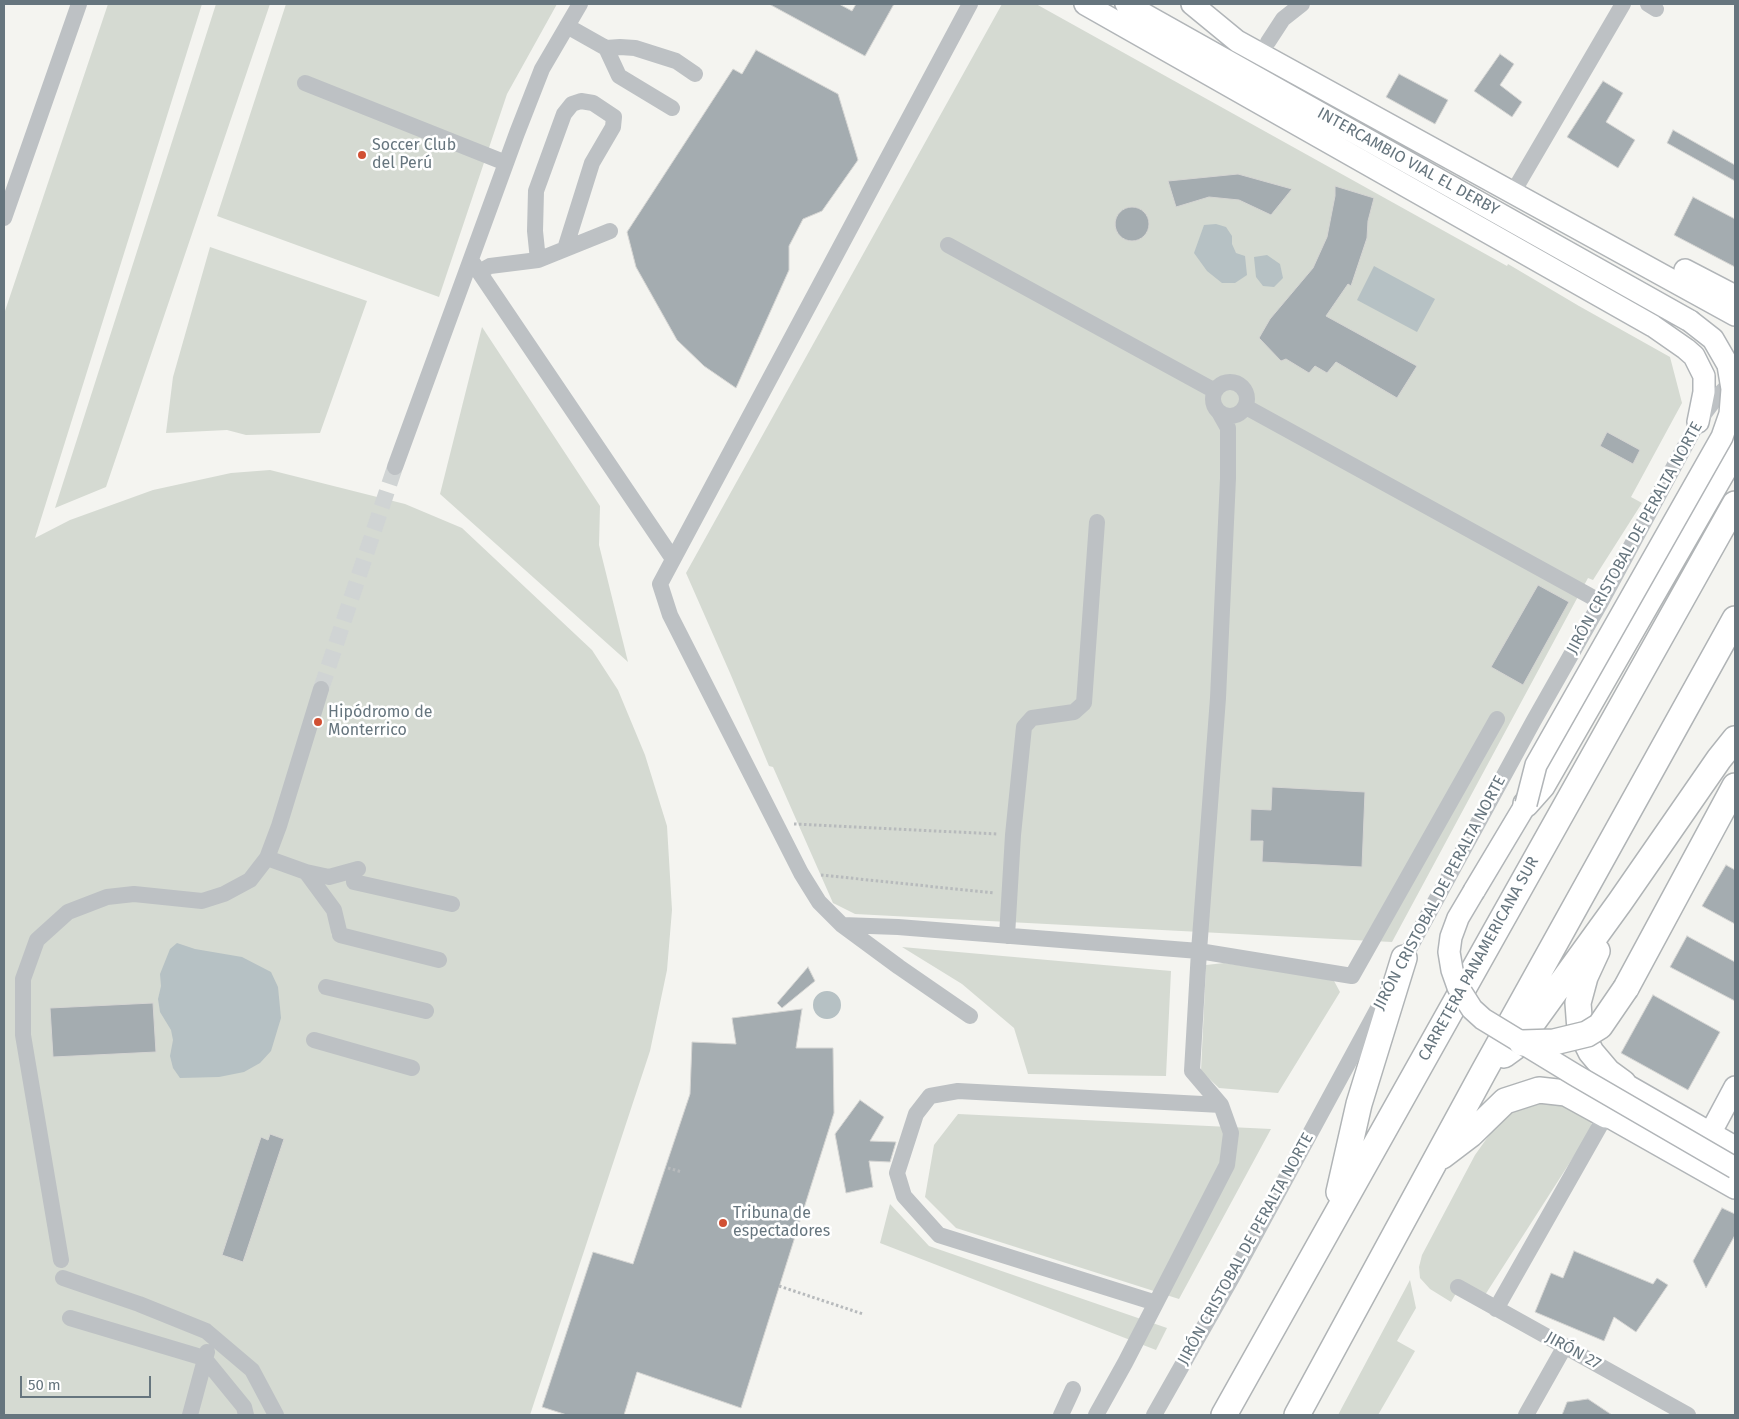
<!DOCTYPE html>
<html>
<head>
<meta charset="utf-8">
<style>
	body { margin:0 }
	#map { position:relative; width:1739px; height:1419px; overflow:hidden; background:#f4f4f0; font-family:"Fira Sans",sans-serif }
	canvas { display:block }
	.frame { position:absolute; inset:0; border:5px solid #66757e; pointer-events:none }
	.scale { position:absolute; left:20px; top:1376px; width:131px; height:22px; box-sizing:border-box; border:2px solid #66757e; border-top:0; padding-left:6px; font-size:15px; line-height:18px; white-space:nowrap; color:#66757e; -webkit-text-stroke:4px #fff; paint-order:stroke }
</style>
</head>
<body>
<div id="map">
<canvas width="1739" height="1419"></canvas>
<div class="frame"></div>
<div class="scale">50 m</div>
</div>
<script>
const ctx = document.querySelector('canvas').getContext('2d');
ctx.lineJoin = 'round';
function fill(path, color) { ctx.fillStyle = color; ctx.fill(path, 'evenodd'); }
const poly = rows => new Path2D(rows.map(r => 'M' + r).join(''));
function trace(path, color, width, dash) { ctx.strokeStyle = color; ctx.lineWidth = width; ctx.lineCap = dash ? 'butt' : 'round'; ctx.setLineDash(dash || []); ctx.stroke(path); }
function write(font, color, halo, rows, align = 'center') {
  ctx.font = font + ' "Fira Sans",sans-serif'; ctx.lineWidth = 5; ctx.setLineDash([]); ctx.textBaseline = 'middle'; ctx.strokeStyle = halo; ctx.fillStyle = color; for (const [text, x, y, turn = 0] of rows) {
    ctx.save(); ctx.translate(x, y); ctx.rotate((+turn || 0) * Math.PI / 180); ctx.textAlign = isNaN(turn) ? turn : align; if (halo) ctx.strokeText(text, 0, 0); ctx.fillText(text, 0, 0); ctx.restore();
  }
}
fill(poly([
	[108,4,202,4,35,538,70,520,153,490,231,473,270,470,405,504,462,528,592,650,618,690,645,755,667,826,672,910,667,970,650,1051,530,1415,4,1415,4,314],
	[216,4,270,4,106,487,55,508],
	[286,4,557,4,507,94,439,297,217,216],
	[1002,4,1036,4,1507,266,1508,264,1579,306,1670,357,1682,403,1631,497,1642,503,1593,580,1588,578,1392,942,855,914,833,903,773,767,769,766,730,673,686,573],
	[210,247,367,301,320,433,246,435,227,430,166,433,173,377],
	[482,327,600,506,599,545,628,662,440,494],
	[902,947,1171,971,1166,1076,1028,1074,1014,1028,962,984],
	[1224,963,1333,979,1340,992,1278,1093,1219,1088,1201,1071,1206,965],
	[1537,1102,1562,1102,1591,1114,1592,1128,1485,1295,1462,1283,1451,1302,1430,1289,1420,1278,1419,1267,1422,1255,1475,1155,1502,1117,1517,1107],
	[958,1114,1063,1119,1271,1129,1179,1299,956,1228,925,1197,934,1145],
	[890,1204,929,1246,1167,1328,1156,1350,880,1243],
	[1410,1280,1416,1308,1397,1341,1415,1351,1378,1415,1338,1415]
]), '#d5dad2');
fill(poly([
	[1216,224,1226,227,1232,236,1232,244,1236,253,1245,256,1247,275,1235,283,1222,283,1207,271,1194,253,1204,225],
	[1267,255,1280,264,1283,278,1274,287,1263,286,1256,277,1254,257],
	[1374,266,1435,299,1417,332,1357,300],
	[177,943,195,949,242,957,271,972,278,987,281,1018,271,1051,260,1063,244,1072,219,1077,180,1078,173,1068,170,1056,173,1040,171,1030,160,1012,158,999,161,986,160,974,170,949],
	'813 1005a14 14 0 1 1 28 0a14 14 0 1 1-28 0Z'
]), '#b6c1c4');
const building = poly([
	[769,4,839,4,852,11,856,4,894,4,865,56,769,4],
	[756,50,838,94,858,160,822,211,803,219,789,246,789,270,736,388,704,366,677,340,636,267,627,232,733,69,742,74,756,50],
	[1500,54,1514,64,1500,85,1522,102,1512,117,1474,91,1500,54],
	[1399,74,1448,100,1435,124,1386,97,1399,74],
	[1603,81,1623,93,1606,122,1635,140,1618,168,1567,137,1603,81],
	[1673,130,1735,165,1735,181,1667,143,1673,130],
	[1238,174,1292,189,1271,215,1239,200,1209,197,1176,207,1168,181,1238,174],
	[1335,186,1374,198,1368,221,1367,238,1351,286,1348,284,1326,316,1417,366,1397,398,1336,362,1327,373,1315,366,1309,373,1286,359,1281,361,1259,338,1270,319,1313,268,1327,237,1335,196,1335,186],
	[1693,197,1735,219,1735,267,1674,235,1693,197],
	'1115 224a17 17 0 1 1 34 0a17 17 0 1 1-34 0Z',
	[1607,432,1640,450,1633,464,1600,446,1607,432],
	[1538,585,1569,602,1523,685,1491,667,1538,585],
	[1272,787,1365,792,1362,867,1262,862,1263,841,1250,841,1251,809,1271,810,1272,787],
	[1726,865,1735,870,1735,924,1702,906,1726,865],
	[1687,936,1735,962,1735,1001,1670,967,1687,936],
	[808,967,815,981,782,1008,777,1003,808,967],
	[1653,995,1720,1032,1688,1090,1621,1053,1653,995],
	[153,1003,156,1052,53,1057,50,1008,153,1003],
	[802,1009,796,1048,833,1048,834,1113,741,1408,637,1372,624,1415,567,1415,542,1407,593,1252,633,1264,690,1094,692,1042,736,1044,732,1018,802,1009],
	[860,1100,884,1117,870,1141,896,1142,890,1162,869,1161,873,1187,846,1193,835,1134,860,1100],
	[270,1134,284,1139,243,1262,222,1255,261,1137,268,1140,270,1134],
	[1722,1208,1735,1214,1735,1235,1706,1288,1693,1261,1722,1208],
	[1574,1251,1653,1284,1657,1278,1668,1285,1636,1332,1614,1317,1604,1341,1535,1312,1551,1273,1563,1278,1574,1251],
	[1588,1399,1612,1415,1562,1415,1567,1402,1588,1399]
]);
fill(building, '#a4acb0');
trace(building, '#d5d5d3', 1);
trace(poly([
	[321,689,395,467]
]), '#d0d4d4', 16, [16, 8]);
const major = poly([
	[1085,4,1653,326,1686,349,1694,356,1704,376,1704,392,1698,422],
	[1126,4,1690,321],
	[1192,4,1237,41,1735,315],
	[1685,270,1735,296],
	[1474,891,1526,804],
	[1623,1083,1735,1147],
	[1606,1115,1735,1188],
	[1704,1145,1735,1087]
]);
const highway = poly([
	[1526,804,1542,786,1735,450],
	[1597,951,1585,977,1578,1003,1580,1030,1591,1052,1608,1072,1623,1083],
	[1626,988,1735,786],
	[1504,1055,1515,1047,1620,902,1719,759,1735,739],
	[1442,1156,1471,1134,1505,1101,1539,1090,1566,1093,1606,1115],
	[1339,1192,1359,1104,1404,958],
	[1224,1415,1735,504],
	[1297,1415,1484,1071,1735,619]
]);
trace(major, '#b1b5b8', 24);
trace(highway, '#b0b4b6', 28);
trace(poly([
	[794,824,997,834],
	[821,875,994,893],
	[668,1168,682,1172],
	[779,1286,863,1314]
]), '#b7babc', 3, [2.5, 2.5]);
trace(poly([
	[970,4,660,584,670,615,801,873,819,902,842,925,899,967,970,1016],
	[1648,4,1656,9],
	[567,26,606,48,620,47,635,48,676,61,695,74],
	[1268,42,1283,19,1302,4],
	[606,48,619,76,672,108],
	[305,83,506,163],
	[1519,182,1623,4],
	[4,218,79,4],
	[948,245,1215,391],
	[471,260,673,559],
	[538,260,535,231,536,191,564,114,572,104,581,101,593,103,614,117,613,127,592,163,565,249],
	[479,272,490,266,538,260,610,231],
	'1213 399a17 17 0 1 1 34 0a17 17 0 1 1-34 0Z',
	[1246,407,1601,602],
	[395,467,517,133,542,69,580,4],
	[267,858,306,872,334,910,339,931],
	[306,872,329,877,358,869],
	[354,882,452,904],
	[842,925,898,927,1199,951,1352,976,1497,719],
	[340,935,439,960],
	[1007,936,1013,835,1024,727,1032,718,1074,712,1084,703,1097,522],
	[1400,966,1533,722,1601,602,1698,422,1716,398,1735,378],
	[326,987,426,1011],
	[314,1040,412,1068],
	[61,1260,23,1035,23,979,37,940,68,912,107,897,134,894,202,901,224,894,250,880,267,858,279,826,321,689],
	[63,1278,139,1304,206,1331,252,1370,276,1415],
	[1458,1287,1688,1415],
	[1156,1303,939,1235,904,1196,897,1173,916,1114,930,1096,958,1091,1221,1105],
	[1496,1309,1606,1115],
	[70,1318,204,1358,244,1407,246,1415],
	[190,1415,207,1352],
	[1061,1415,1073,1389],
	[1096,1415,1125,1363,1227,1165,1231,1133,1221,1105,1192,1071,1199,951,1218,698,1228,478,1228,428,1219,412],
	[1154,1415,1234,1274,1383,999],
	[1526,1415,1565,1346]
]), '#bdc1c4', 16);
trace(major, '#fff', 21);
trace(highway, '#fff', 25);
const majorBridge = poly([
	[1526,804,1536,765,1722,437,1730,414,1732,389,1728,365,1713,339,1690,321],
	[1474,891,1458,918,1451,937,1449,952,1452,970,1458,987,1472,1009,1483,1019,1575,1075,1735,1168]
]);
const highwayBridge = poly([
	[1522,1043,1554,1042,1587,1034,1600,1026,1626,988]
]);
trace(majorBridge, '#b1b5b8', 24, []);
trace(highwayBridge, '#b0b4b6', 28, []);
trace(majorBridge, '#fff', 21);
trace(highwayBridge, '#fff', 25);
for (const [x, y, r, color] of [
	[362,155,5,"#d15033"],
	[318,722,5,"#d15033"],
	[723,1223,5,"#d15033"]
]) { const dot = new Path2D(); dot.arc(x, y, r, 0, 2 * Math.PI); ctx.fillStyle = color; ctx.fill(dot); trace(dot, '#fff', 2); }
write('16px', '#66757e', '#fff', [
	["Soccer Club",372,146],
	["del Perú",372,164],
	["Hipódromo de",328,713],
	["Monterrico",328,731],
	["Tribuna de",733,1214],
	["espectadores",733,1232]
], 'left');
write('16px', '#66757e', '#fff', [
	["INTERCAMBIO VIAL EL DERBY",1408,162,29],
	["JIRÓN CRISTOBAL DE PERALTA NORTE",1635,538,-61],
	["JIRÓN CRISTOBAL DE PERALTA NORTE",1440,893,-62],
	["CARRETERA PANAMERICANA SUR",1479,959,-61],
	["JIRÓN CRISTOBAL DE PERALTA NORTE",1246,1249,-61],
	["JIRÓN 27",1573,1351,29]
]);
</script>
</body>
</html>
